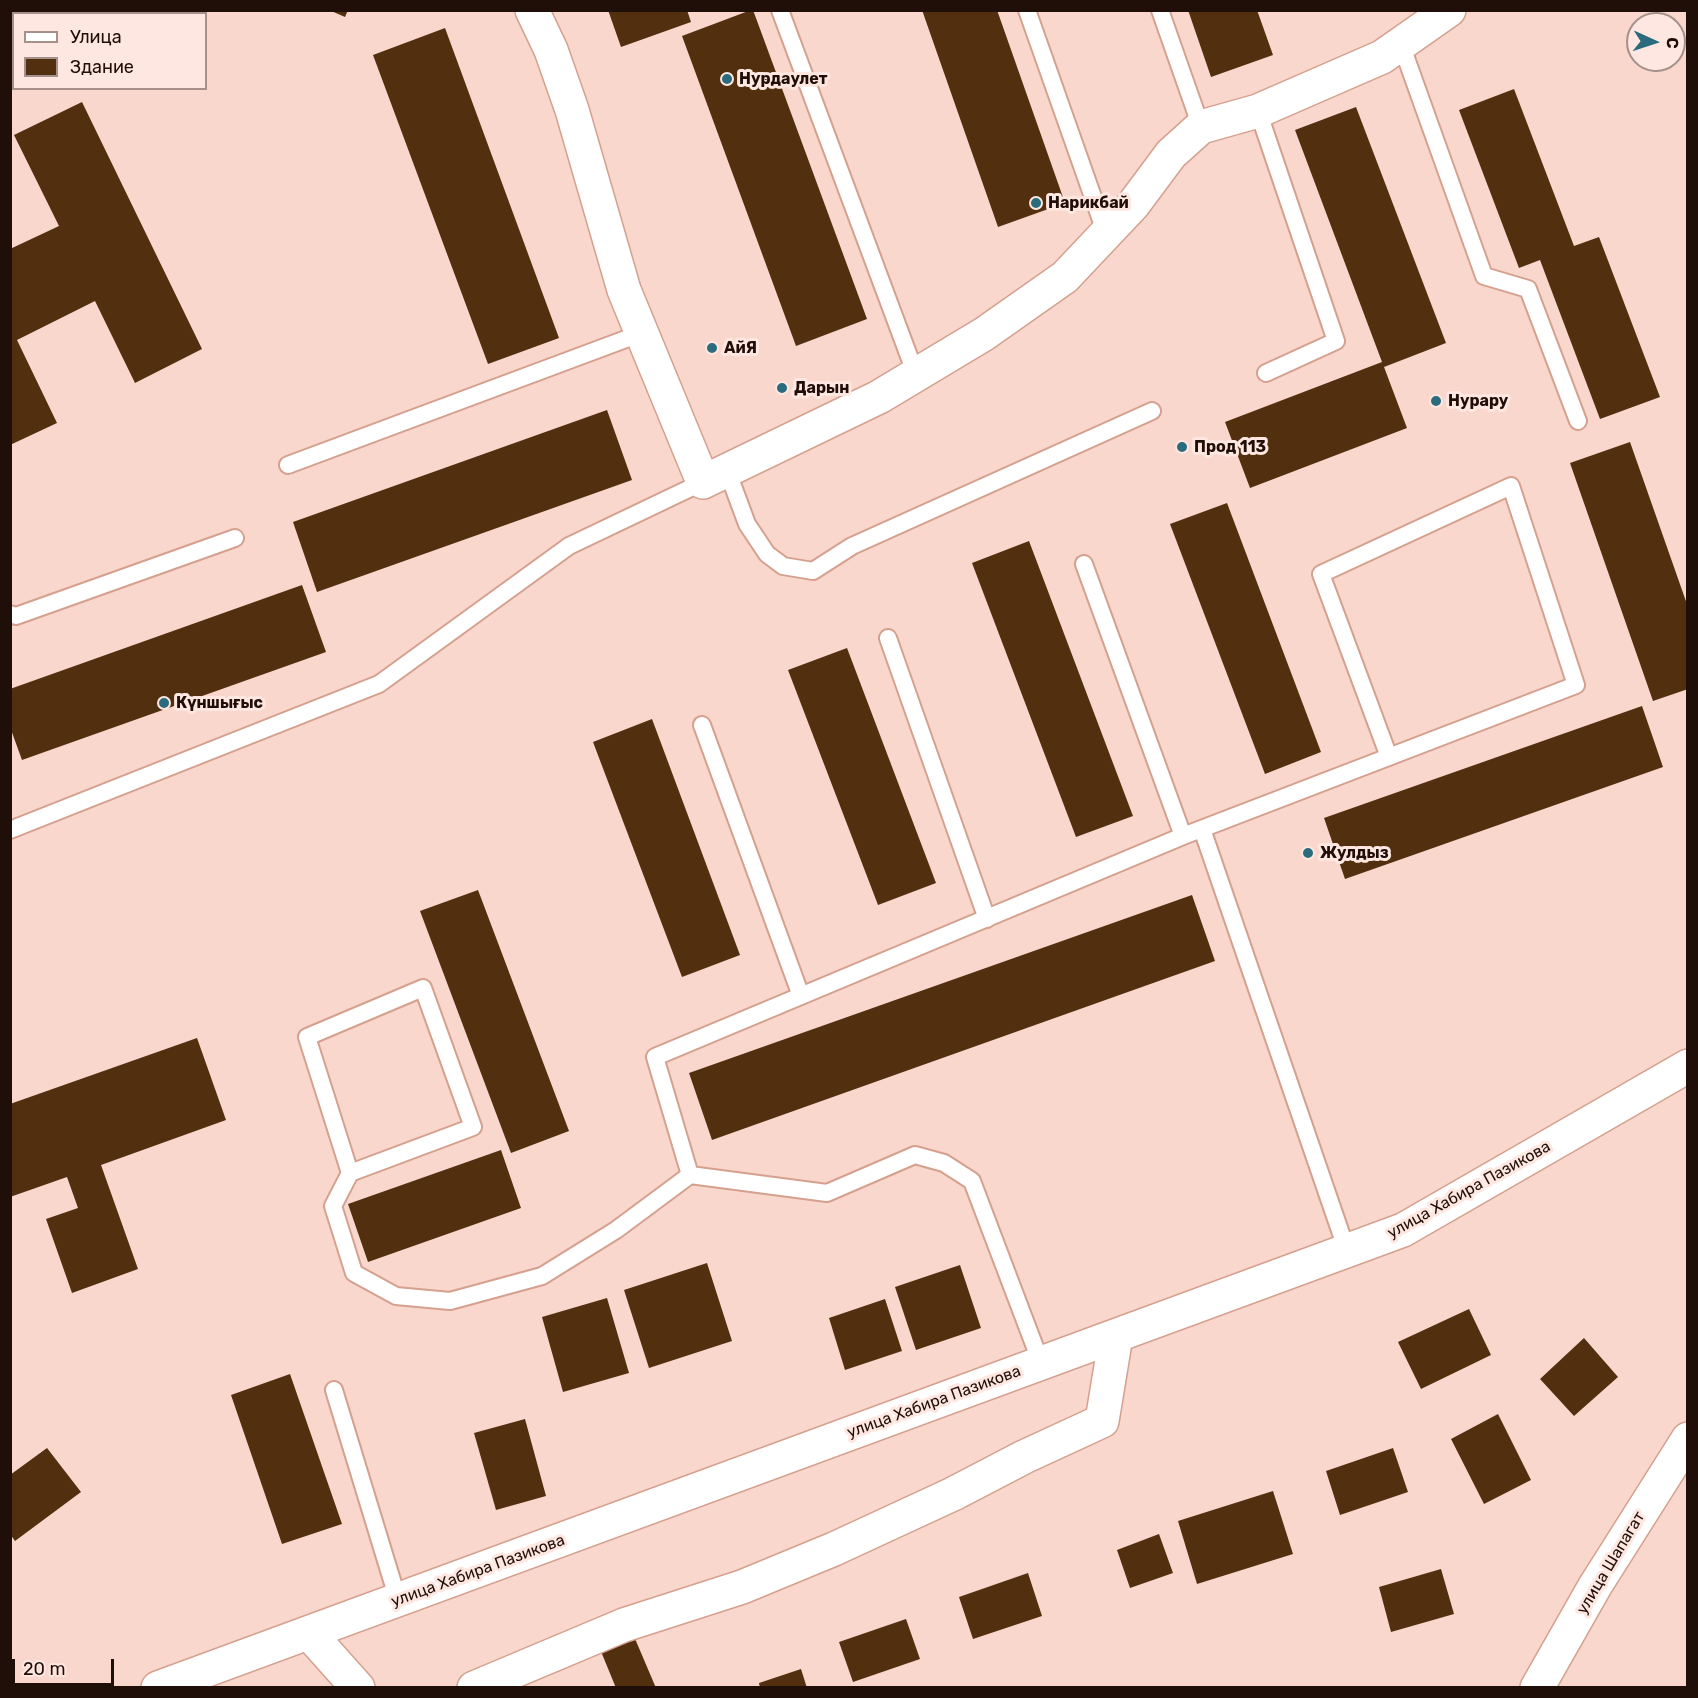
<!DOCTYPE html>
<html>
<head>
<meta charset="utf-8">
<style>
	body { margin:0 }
	#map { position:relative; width:1698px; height:1698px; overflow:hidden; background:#f9d7cc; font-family:Rubik,sans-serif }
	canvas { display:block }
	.frame { position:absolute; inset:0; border:12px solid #200e08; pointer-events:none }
	.legend { position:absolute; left:12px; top:12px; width:195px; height:78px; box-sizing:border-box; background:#fee7e0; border:2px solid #a5908a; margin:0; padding:8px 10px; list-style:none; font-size:18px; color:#200e08 }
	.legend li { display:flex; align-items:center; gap:12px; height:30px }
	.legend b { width:30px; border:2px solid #a5908a }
	.north { position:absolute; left:1626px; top:12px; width:60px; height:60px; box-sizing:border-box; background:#fee7e0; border:2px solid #a5908a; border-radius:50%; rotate:93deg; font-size:16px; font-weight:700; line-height:24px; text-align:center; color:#200e08 }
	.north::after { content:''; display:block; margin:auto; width:21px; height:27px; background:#2a6b7e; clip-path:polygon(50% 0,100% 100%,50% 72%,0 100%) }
	.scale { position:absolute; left:12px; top:1659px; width:102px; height:27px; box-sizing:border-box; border:3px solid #200e08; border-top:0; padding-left:8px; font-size:18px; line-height:21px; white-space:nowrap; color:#200e08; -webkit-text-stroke:4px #fee7e0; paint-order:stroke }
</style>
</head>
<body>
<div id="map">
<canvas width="1698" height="1698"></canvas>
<div class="frame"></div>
<ul class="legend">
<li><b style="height:8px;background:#fff"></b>Улица</li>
<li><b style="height:16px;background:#522f0e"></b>Здание</li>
</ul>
<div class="north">С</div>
<div class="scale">20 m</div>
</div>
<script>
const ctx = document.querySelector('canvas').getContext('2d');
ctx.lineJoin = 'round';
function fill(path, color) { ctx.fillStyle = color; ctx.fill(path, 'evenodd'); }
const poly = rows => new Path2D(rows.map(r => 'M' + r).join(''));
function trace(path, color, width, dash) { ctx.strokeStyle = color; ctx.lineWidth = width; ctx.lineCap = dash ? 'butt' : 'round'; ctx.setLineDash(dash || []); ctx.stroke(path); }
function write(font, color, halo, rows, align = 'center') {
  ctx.font = font + ' Rubik,sans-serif'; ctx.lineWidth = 6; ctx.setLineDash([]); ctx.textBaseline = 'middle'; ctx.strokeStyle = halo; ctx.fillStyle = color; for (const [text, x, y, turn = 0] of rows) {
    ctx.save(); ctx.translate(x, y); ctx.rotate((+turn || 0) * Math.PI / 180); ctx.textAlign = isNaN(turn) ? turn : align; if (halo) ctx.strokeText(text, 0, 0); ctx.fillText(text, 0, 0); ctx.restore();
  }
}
fill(poly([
	[329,10,348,10,345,17],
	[608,10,687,10,691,22,621,47],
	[751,10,753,10,867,319,796,346,682,36],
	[922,10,997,10,1065,203,998,227],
	[1188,10,1257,10,1273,55,1211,77],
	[445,28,559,338,488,364,373,55],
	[1514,89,1574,246,1599,237,1660,397,1600,419,1540,260,1519,268,1459,110],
	[82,102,202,349,135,383,95,301,17,340,57,423,10,445,10,249,59,226,14,135],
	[1356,107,1446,343,1384,367,1407,428,1250,488,1225,422,1382,362,1295,130],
	[607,410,632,480,317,592,293,522],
	[1630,442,1688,607,1688,689,1653,701,1570,463],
	[1227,503,1321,752,1265,774,1170,524],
	[1029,541,1133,816,1076,837,972,563],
	[302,585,326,652,22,760,10,727,10,689],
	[847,648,936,883,878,905,788,670],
	[1642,706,1663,767,1345,879,1324,818],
	[652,719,740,955,682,977,593,742],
	[478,890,569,1131,511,1153,420,911],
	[1192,895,1215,961,712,1140,689,1073],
	[197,1038,226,1120,101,1165,138,1269,72,1293,46,1219,78,1208,67,1177,10,1197,10,1104],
	[501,1150,521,1208,368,1262,348,1204],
	[707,1263,732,1341,649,1368,624,1290],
	[960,1265,981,1328,916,1350,895,1287],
	[607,1298,629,1373,563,1392,542,1317],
	[885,1299,902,1351,845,1370,829,1318],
	[1469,1309,1491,1355,1421,1389,1398,1342],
	[1584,1338,1618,1377,1574,1416,1540,1379],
	[290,1374,342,1524,282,1544,231,1395],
	[1498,1414,1531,1480,1484,1504,1451,1439],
	[525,1419,546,1496,496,1510,474,1433],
	[47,1448,81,1492,15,1541,10,1534,10,1475],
	[1393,1448,1408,1492,1340,1515,1326,1471],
	[1273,1491,1293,1554,1197,1584,1178,1521],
	[1159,1534,1173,1573,1130,1588,1117,1550],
	[1441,1569,1454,1614,1391,1632,1379,1587],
	[1028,1573,1042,1616,973,1639,959,1597],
	[906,1619,920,1659,853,1682,839,1642],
	[633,1634,656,1688,616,1688,600,1649],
	[801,1669,807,1688,760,1688,759,1683]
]), '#522f0e');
const lane = poly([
	[780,10,916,375],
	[1027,10,1106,234],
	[1160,10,1201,127],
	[1401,44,1484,276,1528,289,1578,421],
	[1258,111,1336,341,1266,373],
	[288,465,642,333],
	[727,470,747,524,767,554,783,566,813,571,852,546,1152,411],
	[1084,564,1183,836],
	[10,614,16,616,235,538],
	[888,638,987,919],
	[702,725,801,996],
	[1202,829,1347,1251],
	[10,830,379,684,569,546,703,482],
	[350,1173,307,1037,423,988,473,1127,350,1173,333,1206,354,1273,396,1296,450,1301,542,1276,616,1230,690,1175,827,1193,915,1155,944,1163,972,1181,1041,1363],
	[690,1175,655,1057,1183,836,1576,685,1511,486,1321,574,1389,757],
	[334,1390,398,1600]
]);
const street = poly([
	[532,10,551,50,572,110,624,290,703,482,879,397,984,334,1065,277,1133,205,1171,154,1201,127,1258,111,1382,57,1449,10],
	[309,1633,358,1688],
	[158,1688,1403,1230,1688,1066],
	[474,1688,624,1625,742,1587,834,1549,953,1494,1024,1457,1102,1421,1116,1336],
	[1537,1688,1595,1586,1688,1439]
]);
trace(lane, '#d5a08e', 20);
trace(street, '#d5a08e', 36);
trace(lane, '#fff', 16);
trace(street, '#fff', 33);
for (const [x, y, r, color] of [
	[727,79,6,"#2a6b7e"],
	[1036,203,6,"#2a6b7e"],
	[712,348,6,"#2a6b7e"],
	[782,388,6,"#2a6b7e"],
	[1436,401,6,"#2a6b7e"],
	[1182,447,6,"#2a6b7e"],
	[164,703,6,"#2a6b7e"],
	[1308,853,6,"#2a6b7e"]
]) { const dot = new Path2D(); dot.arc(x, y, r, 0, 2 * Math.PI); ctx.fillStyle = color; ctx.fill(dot); trace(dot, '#fee7e0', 2); }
write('bold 16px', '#200e08', '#fee7e0', [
	["Нурдаулет",739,79],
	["Нарикбай",1048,203],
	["АйЯ",724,348],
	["Дарын",794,388],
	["Нурару",1448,401],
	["Прод 113",1194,447],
	["Күншығыс",176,703],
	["Жулдыз",1320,853]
], 'left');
write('16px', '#200e08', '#fee7e0', [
	["улица Хабира Пазикова",1469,1190,-29],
	["улица Хабира Пазикова",934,1402,-20],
	["улица Шапагат",1611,1563,-59],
	["улица Хабира Пазикова",478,1571,-20]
]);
</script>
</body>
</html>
